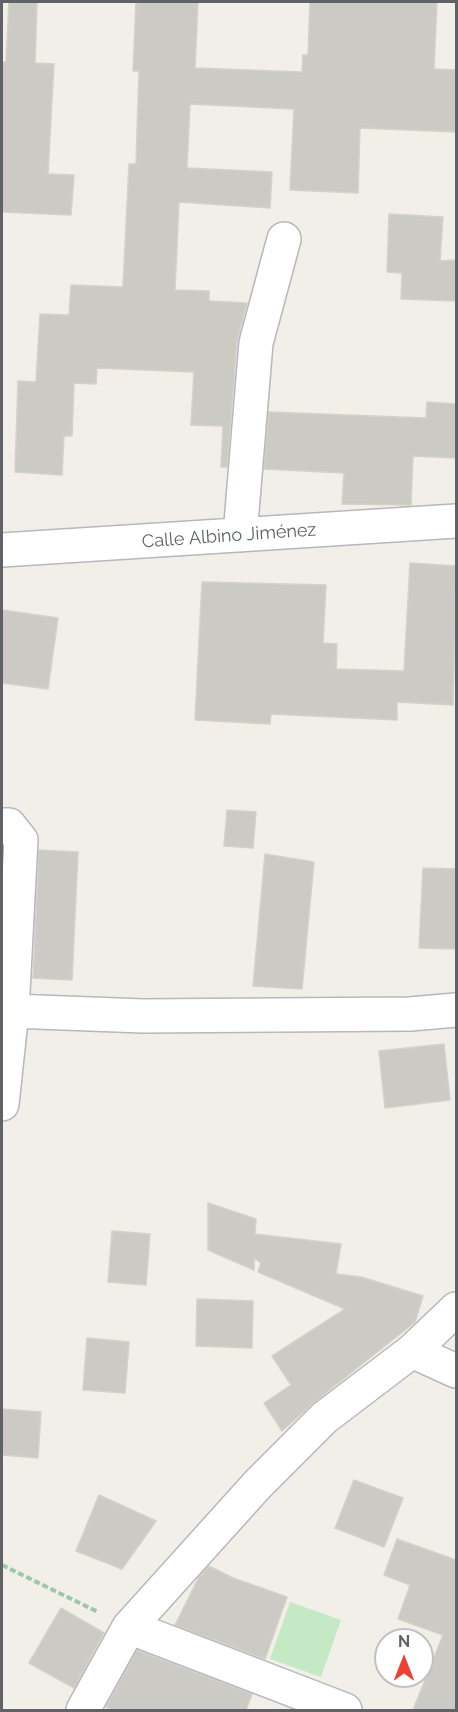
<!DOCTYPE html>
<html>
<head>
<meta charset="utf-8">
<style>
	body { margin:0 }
	#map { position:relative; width:458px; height:1712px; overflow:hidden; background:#f1efe8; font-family:Raleway,sans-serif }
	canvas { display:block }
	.frame { position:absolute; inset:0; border:3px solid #5f6368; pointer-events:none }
	.north { position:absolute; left:374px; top:1628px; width:60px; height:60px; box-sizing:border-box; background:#fff; border:2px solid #bfc1c3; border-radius:50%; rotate:0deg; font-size:16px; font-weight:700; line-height:24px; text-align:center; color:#5f6368 }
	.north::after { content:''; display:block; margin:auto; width:21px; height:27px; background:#ea4335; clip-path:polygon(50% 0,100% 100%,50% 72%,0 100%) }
</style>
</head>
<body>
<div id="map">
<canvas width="458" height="1712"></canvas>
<div class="frame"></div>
<div class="north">N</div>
</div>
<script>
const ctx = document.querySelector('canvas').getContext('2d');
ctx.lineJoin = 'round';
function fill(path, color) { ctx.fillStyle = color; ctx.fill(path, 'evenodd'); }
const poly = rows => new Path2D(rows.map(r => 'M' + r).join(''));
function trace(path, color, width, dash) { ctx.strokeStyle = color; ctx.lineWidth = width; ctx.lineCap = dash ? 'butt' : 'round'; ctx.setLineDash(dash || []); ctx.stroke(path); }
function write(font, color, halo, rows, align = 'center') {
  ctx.font = font + ' Raleway,sans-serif'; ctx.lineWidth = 4.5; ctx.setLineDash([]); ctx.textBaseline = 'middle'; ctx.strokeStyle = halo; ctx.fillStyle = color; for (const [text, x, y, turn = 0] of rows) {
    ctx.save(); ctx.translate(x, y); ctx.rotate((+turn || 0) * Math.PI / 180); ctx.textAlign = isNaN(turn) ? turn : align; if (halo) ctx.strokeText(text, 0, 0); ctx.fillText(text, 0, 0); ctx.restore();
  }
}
fill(poly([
	[290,1602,341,1620,321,1677,270,1659]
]), '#c5e8c5');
const building = poly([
	[9,2,37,2,35,63,54,64,48,174,74,175,71,215,2,212,2,62,6,62,9,2],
	[136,2,198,2,195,68,302,72,303,55,308,55,310,2,437,2,434,69,456,70,456,132,360,128,358,193,290,190,294,109,190,104,187,168,272,172,270,208,179,202,175,290,209,291,209,301,247,303,237,341,227,467,221,467,223,426,191,425,194,372,97,368,96,384,74,383,72,436,64,436,62,475,15,472,18,381,36,382,40,314,69,315,71,285,123,287,129,164,136,164,139,71,133,71,136,2],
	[389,214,443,217,440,261,456,260,456,301,401,299,402,273,387,272,389,214],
	[427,402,456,404,456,458,413,456,411,505,342,504,344,473,264,469,269,412,426,418,427,402],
	[410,563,456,566,453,705,397,702,397,720,271,714,270,724,195,720,202,582,326,585,323,643,337,644,336,669,404,671,410,563],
	[2,610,58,618,48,689,2,683,2,610],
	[227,810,256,812,253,848,224,846,227,810],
	[39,850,78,852,72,980,33,978,39,850],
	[265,854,314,862,302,989,253,986,265,854],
	[423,868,456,869,456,949,419,948,423,868],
	[444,1044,450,1100,385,1108,379,1051,444,1044],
	[208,1203,256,1219,255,1234,341,1244,336,1274,361,1277,423,1296,415,1322,313,1403,282,1431,264,1403,291,1385,272,1356,345,1309,258,1272,261,1263,254,1258,254,1270,208,1250,208,1203],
	[112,1231,150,1234,146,1285,108,1282,112,1231],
	[197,1299,253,1301,252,1348,196,1346,197,1299],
	[87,1338,129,1342,125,1393,83,1390,87,1338],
	[2,1409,41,1412,38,1458,2,1455,2,1409],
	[354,1480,403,1498,384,1547,335,1528,354,1480],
	[99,1495,156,1521,122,1569,76,1551,99,1495],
	[397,1539,456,1560,456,1710,413,1710,443,1635,398,1619,410,1585,384,1575,397,1539],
	[209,1566,233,1578,287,1597,265,1659,175,1625,199,1577,209,1566],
	[61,1608,104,1633,74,1688,29,1663,61,1608],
	[137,1650,252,1694,246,1710,112,1710,106,1707,137,1650]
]);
fill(building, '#cccac5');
trace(building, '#d6d1c6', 1.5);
const street = poly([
	[240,535,256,343,284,239],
	[2,550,456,521],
	[2,825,9,825,21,840,12,1011,2,1104],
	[12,1011,143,1016,410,1014,456,1010],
	[412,1351,456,1371],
	[129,1627,345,1710],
	[83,1710,129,1627,258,1484,324,1418,412,1351,456,1309]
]);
trace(street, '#b5b8bc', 36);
trace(poly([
	[2,1565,98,1612]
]), '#9cc7a9', 4, [6, 3]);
trace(street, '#fff', 33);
write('18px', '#5f6368', '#fff', [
	["Calle Albino Jiménez",229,536,-4]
]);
</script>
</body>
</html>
